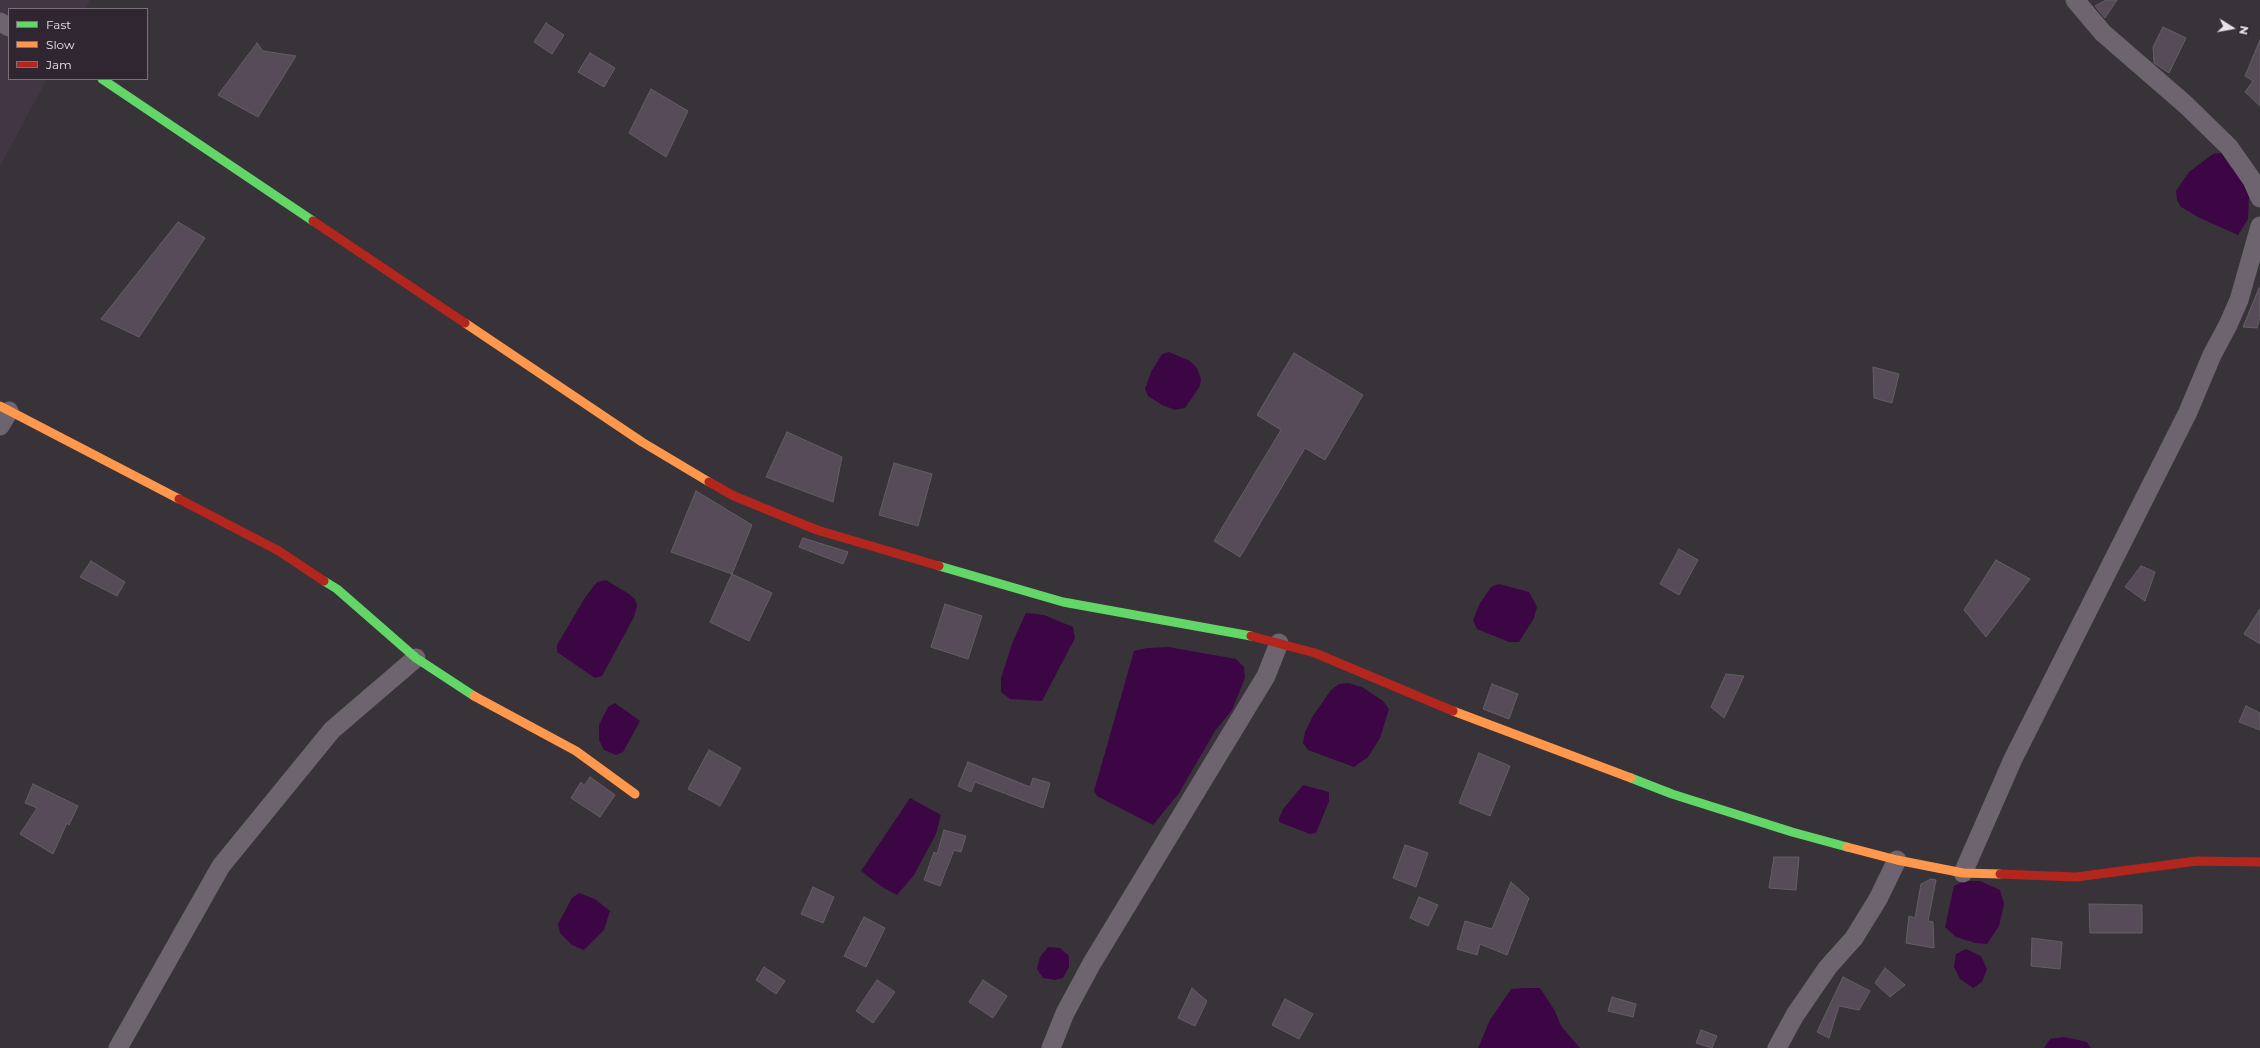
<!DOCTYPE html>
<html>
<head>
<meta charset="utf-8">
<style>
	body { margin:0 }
	#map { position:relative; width:2260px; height:1048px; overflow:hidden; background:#383339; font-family:Montserrat,sans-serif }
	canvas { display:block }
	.legend { position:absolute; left:8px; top:8px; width:140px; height:72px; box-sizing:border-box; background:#302631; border:1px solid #7a717b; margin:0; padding:5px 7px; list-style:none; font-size:12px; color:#e9e2ea }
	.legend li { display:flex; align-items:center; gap:8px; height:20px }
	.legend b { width:20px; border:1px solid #7a717b }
	.north { position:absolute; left:2212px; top:8px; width:40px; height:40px; -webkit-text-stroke:3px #302631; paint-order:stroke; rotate:101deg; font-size:11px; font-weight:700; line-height:16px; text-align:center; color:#e9e2ea }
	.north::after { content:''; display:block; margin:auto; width:14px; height:18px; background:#e9e2ea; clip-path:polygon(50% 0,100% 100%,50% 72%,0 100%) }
</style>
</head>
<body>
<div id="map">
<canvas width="2260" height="1048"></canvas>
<ul class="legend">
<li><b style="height:5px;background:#63d668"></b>Fast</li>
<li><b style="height:5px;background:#ff974d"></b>Slow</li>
<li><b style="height:5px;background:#b3261e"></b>Jam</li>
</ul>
<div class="north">N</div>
</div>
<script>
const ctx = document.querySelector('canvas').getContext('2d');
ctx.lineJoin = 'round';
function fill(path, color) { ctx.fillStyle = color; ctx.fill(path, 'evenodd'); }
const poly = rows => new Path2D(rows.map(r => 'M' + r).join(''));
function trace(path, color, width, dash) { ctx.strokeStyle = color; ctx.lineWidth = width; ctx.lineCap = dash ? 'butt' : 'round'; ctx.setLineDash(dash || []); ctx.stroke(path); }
fill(poly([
	[0,0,90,0,85,9,9,9,9,79,47,79,0,166]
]), '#423645');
fill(poly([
	[2222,153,2237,168,2249,197,2248,219,2238,235,2200,218,2181,207,2177,200,2176,191,2189,172,2213,154],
	[1169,352,1190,361,1197,368,1201,379,1200,386,1185,408,1175,410,1162,405,1148,396,1145,389,1151,372,1162,354],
	[606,580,629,594,635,599,637,606,634,617,602,676,595,678,557,652,557,645,586,596,597,582],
	[1499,584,1529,592,1537,607,1534,618,1519,642,1509,642,1477,629,1473,620,1480,603,1491,587],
	[1026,613,1044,615,1073,627,1075,638,1042,701,1010,699,1001,692,1001,678,1013,641],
	[1168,647,1236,659,1244,667,1245,678,1232,710,1215,731,1179,793,1153,825,1097,796,1094,791,1134,651,1147,648],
	[1348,683,1362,687,1383,701,1389,709,1380,738,1368,757,1354,767,1308,750,1303,743,1305,732,1313,716,1331,690,1339,684],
	[615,703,640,721,623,752,616,755,604,750,599,740,599,725,608,707],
	[1303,785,1329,792,1329,801,1316,833,1310,834,1279,822,1279,818,1283,809],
	[910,798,941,815,936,834,914,875,897,895,882,887,861,871],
	[1964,881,1980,881,2000,890,2004,904,1999,926,1987,944,1975,943,1956,937,1945,927,1954,886],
	[579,893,595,899,610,911,604,930,584,950,572,945,560,933,558,924,572,898],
	[1048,947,1060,948,1069,956,1069,967,1063,978,1055,980,1043,978,1037,969,1040,957],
	[1966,949,1981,956,1987,969,1982,982,1973,988,1960,979,1954,967,1956,954],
	[1524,988,1540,988,1555,1011,1561,1026,1580,1048,1478,1048,1490,1020,1511,989],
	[2064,1037,2087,1042,2091,1048,2044,1048,2050,1039]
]), '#3c0645');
const building = poly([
	[2106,0,2117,0,2105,18,2095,6,2106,0],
	[546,23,564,35,552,54,534,42,546,23],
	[2163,27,2186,38,2169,73,2154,63,2153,47,2163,27],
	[2260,40,2260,106,2245,92,2253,81,2245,76,2260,40],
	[257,43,263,51,296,56,258,117,218,95,257,43],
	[590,53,615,68,604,87,578,72,590,53],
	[651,89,688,111,666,157,629,133,651,89],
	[178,222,205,238,139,337,101,319,178,222],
	[2259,288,2260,318,2257,328,2243,327,2259,288],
	[1294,353,1363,395,1325,460,1305,448,1240,557,1214,541,1281,430,1257,415,1294,353],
	[1873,367,1899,374,1892,403,1874,398,1873,367],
	[787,432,842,457,833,502,766,477,787,432],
	[894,463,932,474,918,526,879,515,894,463],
	[696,491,752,525,732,574,671,552,696,491],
	[803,538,848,552,843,564,799,547,803,538],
	[1679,549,1698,560,1679,595,1660,584,1679,549],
	[1996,560,2030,579,1986,637,1964,610,1996,560],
	[91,561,125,582,117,596,80,577,91,561],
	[2141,566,2155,572,2145,601,2125,587,2141,566],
	[732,574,772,593,749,641,710,622,732,574],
	[945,604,982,616,968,659,931,647,945,604],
	[2260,609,2260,644,2244,634,2260,609],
	[1726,674,1744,676,1724,718,1711,707,1726,674],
	[1492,684,1518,694,1509,719,1483,709,1492,684],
	[2246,706,2260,713,2260,730,2239,722,2246,706],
	[709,750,741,768,720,806,688,789,709,750],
	[1479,753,1510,766,1490,816,1459,803,1479,753],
	[968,762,1030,787,1033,778,1050,783,1043,808,975,782,971,792,958,786,968,762],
	[590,777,615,795,600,817,571,798,581,782,584,786,590,777],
	[33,784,78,806,69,825,67,823,53,854,20,834,37,808,25,803,33,784],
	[944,830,966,836,961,852,954,850,940,886,924,880,934,852,937,854,944,830],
	[1405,845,1428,853,1416,887,1393,878,1405,845],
	[1774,857,1799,857,1796,890,1769,888,1774,857],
	[1931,879,1936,880,1928,921,1933,922,1934,948,1906,943,1909,916,1915,918,1921,884,1931,879],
	[1511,882,1529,898,1507,955,1480,944,1477,955,1457,949,1465,921,1492,929,1511,882],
	[813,887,834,897,823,923,801,914,813,887],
	[1419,897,1438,905,1428,926,1410,918,1419,897],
	[2089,904,2142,905,2142,933,2090,933,2089,904],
	[864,917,885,928,866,967,844,956,864,917],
	[2032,938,2062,942,2060,969,2031,966,2032,938],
	[764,967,785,981,776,994,756,980,764,967],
	[1885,968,1905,985,1890,997,1875,983,1885,968],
	[1843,977,1870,991,1859,1010,1839,1006,1829,1038,1817,1032,1843,977],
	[877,980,895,992,873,1023,856,1011,877,980],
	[983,980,1007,996,993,1018,969,1002,983,980],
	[1192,988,1207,1001,1195,1026,1178,1018,1192,988],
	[1612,997,1636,1004,1633,1017,1608,1011,1612,997],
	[1285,999,1313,1014,1299,1039,1272,1025,1285,999],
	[1701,1030,1717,1036,1712,1048,1696,1043,1701,1030]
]);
fill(building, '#574b5a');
trace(building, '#635e64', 1);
trace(poly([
	[2075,0,2103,33,2186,105,2229,147,2252,180,2260,198],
	[0,22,9,27],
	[0,426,9,411],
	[1963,873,2013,759,2188,412,2212,355,2228,325,2239,300,2260,226],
	[118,1048,221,866,332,730,416,658],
	[1051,1048,1065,1013,1092,963,1266,676,1279,643],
	[1777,1048,1795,1015,1828,967,1854,938,1878,899,1897,860]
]), '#6d646f', 19);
trace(poly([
	[102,79,313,221],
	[939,566,1063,602,1251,636],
	[324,581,337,589,416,658,474,696],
	[1631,778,1672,794,1792,832,1847,847]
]), '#63d668', 9);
trace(poly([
	[465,323,642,442,709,482],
	[0,406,179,499],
	[474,696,576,751,635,794],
	[1453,711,1631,778],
	[1847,847,1897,860,1963,873,2000,874]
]), '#ff974d', 9);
trace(poly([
	[313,221,465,323],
	[709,482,734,496,817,530,939,566],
	[179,499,279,551,324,581],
	[1251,636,1315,653,1453,711],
	[2000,874,2076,877,2197,861,2260,862]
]), '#b3261e', 9);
</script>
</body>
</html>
